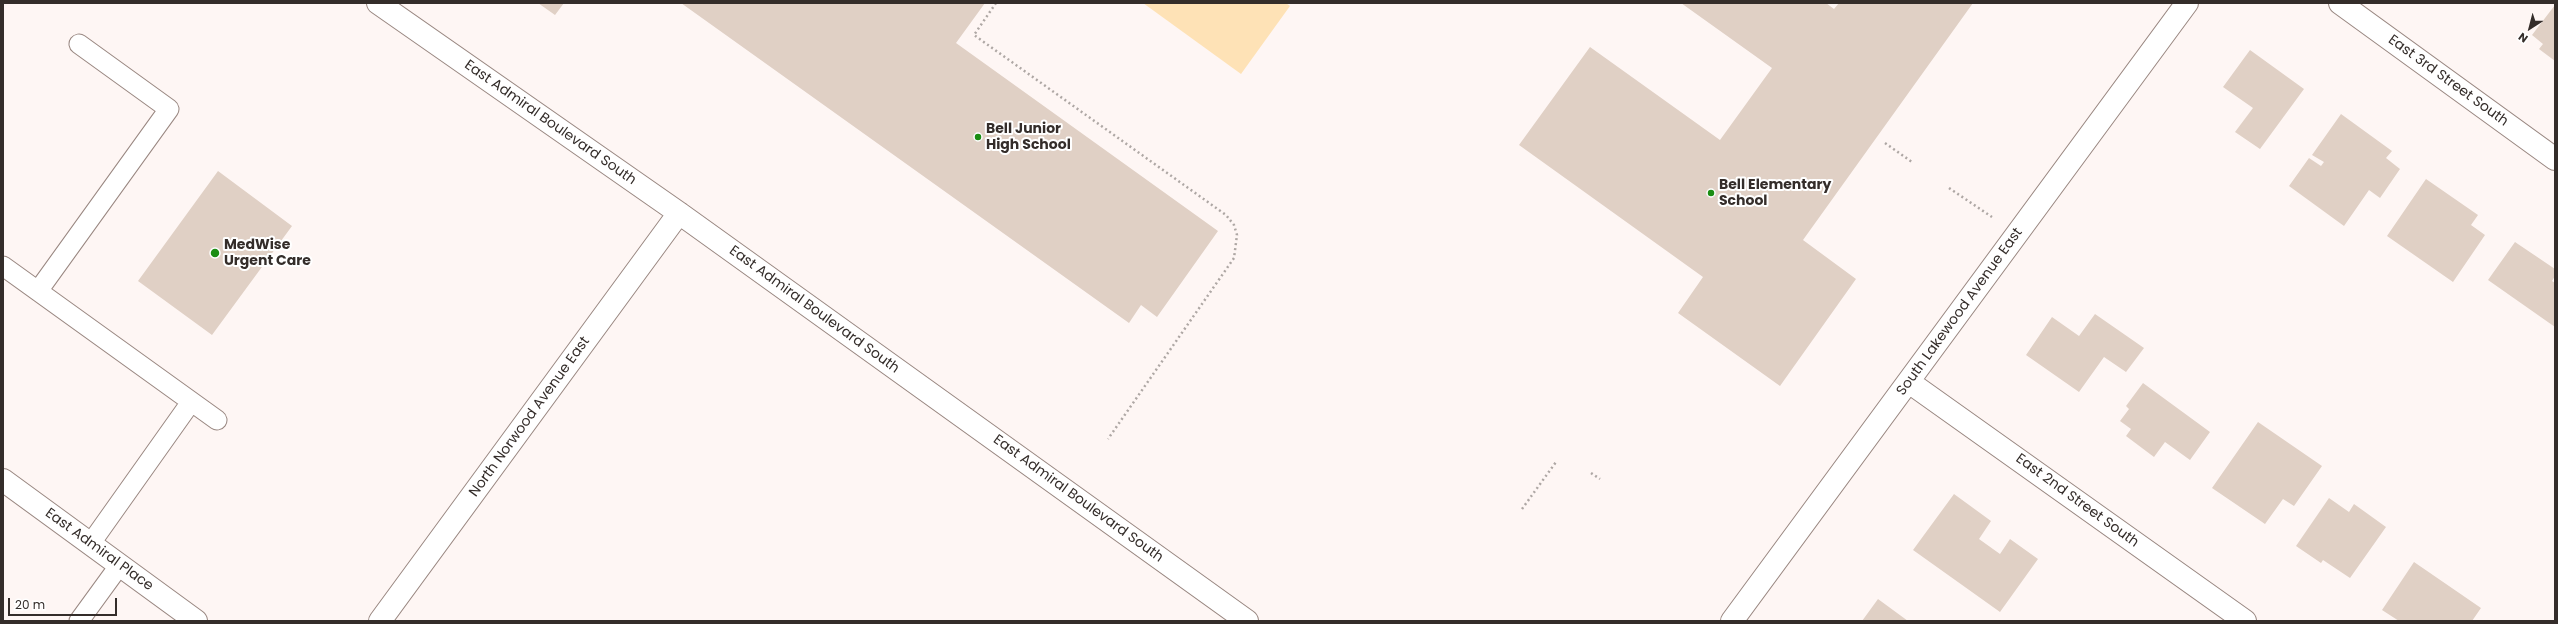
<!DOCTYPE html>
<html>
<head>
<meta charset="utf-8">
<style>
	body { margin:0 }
	#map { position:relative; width:2558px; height:624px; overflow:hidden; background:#fef6f4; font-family:Poppins,sans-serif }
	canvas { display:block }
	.frame { position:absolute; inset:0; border:4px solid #342d2a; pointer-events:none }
	.north { position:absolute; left:2510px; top:8px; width:40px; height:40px; -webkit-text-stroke:3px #fff; paint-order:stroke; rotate:216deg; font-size:11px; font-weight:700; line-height:16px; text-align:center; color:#342d2a }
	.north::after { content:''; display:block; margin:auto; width:14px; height:18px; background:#342d2a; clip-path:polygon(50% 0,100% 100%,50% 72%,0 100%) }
	.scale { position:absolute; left:8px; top:598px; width:109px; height:18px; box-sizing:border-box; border:2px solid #342d2a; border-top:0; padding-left:5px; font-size:12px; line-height:14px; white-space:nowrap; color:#342d2a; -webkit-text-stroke:3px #fff; paint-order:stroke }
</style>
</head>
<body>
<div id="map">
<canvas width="2558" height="624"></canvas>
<div class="frame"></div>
<div class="north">N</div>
<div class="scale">20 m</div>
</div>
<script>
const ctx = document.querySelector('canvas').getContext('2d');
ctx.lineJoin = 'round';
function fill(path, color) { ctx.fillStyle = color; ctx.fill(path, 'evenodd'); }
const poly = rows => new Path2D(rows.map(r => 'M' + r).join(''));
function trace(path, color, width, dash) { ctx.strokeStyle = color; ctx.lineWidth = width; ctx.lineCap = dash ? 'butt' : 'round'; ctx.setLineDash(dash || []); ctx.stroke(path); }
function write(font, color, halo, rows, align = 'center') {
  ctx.font = font + ' Poppins,sans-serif'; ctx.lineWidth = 4; ctx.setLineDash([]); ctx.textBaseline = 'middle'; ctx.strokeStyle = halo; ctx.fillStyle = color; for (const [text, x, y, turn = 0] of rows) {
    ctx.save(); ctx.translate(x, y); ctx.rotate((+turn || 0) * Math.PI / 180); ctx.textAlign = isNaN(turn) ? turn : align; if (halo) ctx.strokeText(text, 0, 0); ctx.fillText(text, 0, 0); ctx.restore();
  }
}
fill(poly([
	[1143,3,1286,3,1290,6,1241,74]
]), '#fee2b6');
fill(poly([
	[538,3,564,3,555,15],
	[681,3,985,3,956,43,1218,231,1157,317,1141,305,1129,323],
	[1681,3,1826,3,1834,9,1839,3,1973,3,1803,240,1856,279,1780,386,1678,313,1703,277,1519,145,1590,47,1720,140,1772,68],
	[2555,5,2555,61,2539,49,2543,44,2532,35],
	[2250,50,2304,89,2260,149,2235,132,2253,108,2223,87],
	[2341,114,2392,151,2386,158,2400,169,2380,198,2369,190,2344,226,2289,186,2309,158,2321,166,2324,162,2312,155],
	[218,171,292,226,212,335,138,281],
	[2426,179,2478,215,2471,225,2485,235,2453,282,2387,236],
	[2515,242,2555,269,2555,276,2552,281,2555,283,2555,327,2488,280],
	[2095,314,2144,348,2126,372,2104,357,2079,392,2026,355,2052,317,2079,336],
	[2143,383,2210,432,2190,460,2165,442,2154,457,2126,436,2131,429,2120,421,2129,409,2126,406],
	[2258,422,2322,466,2294,506,2283,499,2265,524,2212,488],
	[1954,494,1991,521,1979,539,2000,554,2010,539,2038,559,2000,612,1913,550],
	[2329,498,2349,512,2354,504,2386,527,2350,578,2323,560,2321,563,2296,546],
	[2414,562,2481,608,2472,621,2399,621,2382,610],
	[1878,599,1908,621,1862,621]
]), '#e0d0c5');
const lane = poly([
	[3,266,217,420],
	[38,291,169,109,79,44],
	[91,543,191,402],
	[79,621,119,566]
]);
const street = poly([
	[378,3,679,213,1247,621],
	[2340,3,2555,159],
	[1909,382,2245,621],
	[380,621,679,213],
	[1732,621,2187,3]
]);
const secondary = poly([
	[3,480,196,621]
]);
trace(lane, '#998781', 21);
trace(street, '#998781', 24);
trace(secondary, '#998781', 24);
trace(poly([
	[996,3,974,35,1226,215,1234,225,1237,235,1234,258,1108,439],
	[1885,143,1912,162],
	[1949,188,1992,217],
	[1591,473,1600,479],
	[1522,509,1556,462]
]), '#aea7a4', 2.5, [2, 3]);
trace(lane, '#fff', 19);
trace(street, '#fff', 22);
trace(secondary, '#fff', 22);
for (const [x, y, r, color] of [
	[978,137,4,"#1b8d13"],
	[1711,193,4,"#1b8d13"],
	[215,253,5,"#1b8d13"]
]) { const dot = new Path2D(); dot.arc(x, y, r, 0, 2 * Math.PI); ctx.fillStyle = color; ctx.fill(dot); trace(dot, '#fff', 1.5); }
write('14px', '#342d2a', '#fff', [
	["East 3rd Street South",2448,81,36],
	["East Admiral Boulevard South",550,123,35],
	["East Admiral Boulevard South",814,310,36],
	["South Lakewood Avenue East",1960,312,-54],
	["North Norwood Avenue East",530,417,-54],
	["East Admiral Boulevard South",1078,499,36],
	["East 2nd Street South",2077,501,36],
	["East Admiral Place",99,550,36]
]);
write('bold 14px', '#342d2a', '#fff', [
	["Bell Junior",986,129],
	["High School",986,145],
	["Bell Elementary",1719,185],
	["School",1719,201],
	["MedWise",224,245],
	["Urgent Care",224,261]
], 'left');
</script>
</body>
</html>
